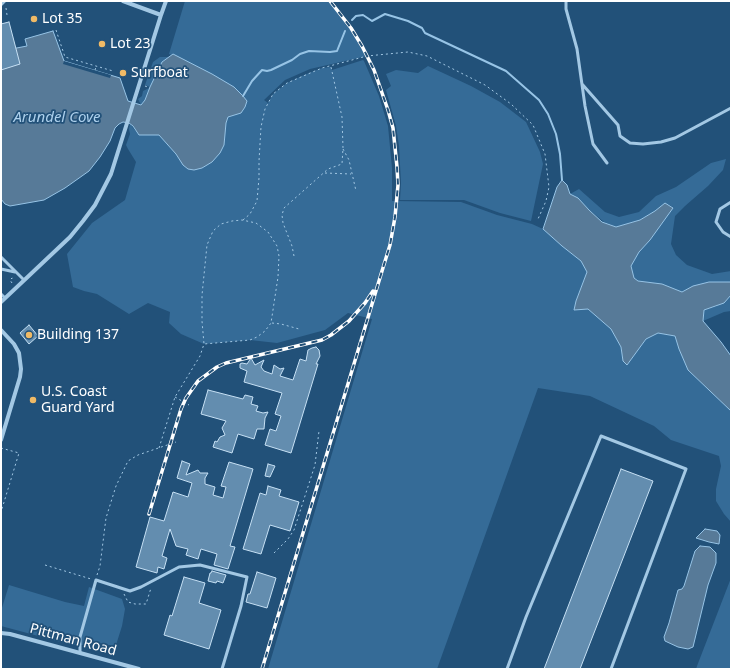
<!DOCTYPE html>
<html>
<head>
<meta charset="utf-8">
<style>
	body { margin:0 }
	#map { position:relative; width:732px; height:670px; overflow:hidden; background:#225179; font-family:"Noto Sans",sans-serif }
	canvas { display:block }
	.frame { position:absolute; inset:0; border:2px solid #fff; pointer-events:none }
</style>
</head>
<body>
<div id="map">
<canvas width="732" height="670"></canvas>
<div class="frame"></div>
</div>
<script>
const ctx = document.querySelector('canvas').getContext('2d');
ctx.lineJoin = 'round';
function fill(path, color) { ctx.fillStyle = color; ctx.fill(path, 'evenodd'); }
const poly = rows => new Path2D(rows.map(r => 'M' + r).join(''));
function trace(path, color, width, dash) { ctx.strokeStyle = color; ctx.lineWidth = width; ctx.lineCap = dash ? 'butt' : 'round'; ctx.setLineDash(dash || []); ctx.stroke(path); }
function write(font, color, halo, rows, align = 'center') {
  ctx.font = font + ' "Noto Sans",sans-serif'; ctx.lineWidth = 3.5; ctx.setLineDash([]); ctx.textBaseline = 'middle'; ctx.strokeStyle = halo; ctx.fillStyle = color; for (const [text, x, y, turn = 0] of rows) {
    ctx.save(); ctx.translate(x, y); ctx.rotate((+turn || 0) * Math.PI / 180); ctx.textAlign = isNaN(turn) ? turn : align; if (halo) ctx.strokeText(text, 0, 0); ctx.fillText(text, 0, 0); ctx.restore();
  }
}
fill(poly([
	[185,1,330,1,351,28,367,56,310,69,285,80,264,100,268,103,273,94,287,83,304,75,322,68,331,67,332,70,363,60,364,61,379,96,388,126,392,168,392,201,461,202,497,215,532,224,543,229,562,246,581,261,587,272,576,301,574,310,588,309,611,329,621,347,623,361,627,365,646,339,658,333,675,336,688,370,731,411,731,522,724,514,716,501,716,489,721,466,719,456,671,440,654,426,590,396,538,388,437,669,268,669,372,319,348,313,325,330,277,343,250,340,204,344,181,334,169,323,170,312,148,303,129,314,97,294,84,291,73,287,67,254,92,223,125,200,136,162,128,149,126,145,130,134,129,129,130,124,139,135,159,135,176,154,183,165,145,100,141,105,138,99,142,96,143,91,149,88,150,87,145,85,153,62,160,57,169,57,172,55,169,54],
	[428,66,471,86,500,102,526,122,540,152,543,164,531,221,500,213,464,200,400,200,401,183,399,146,396,126,386,90,391,86,386,74,396,70,418,73],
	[726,159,723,170,708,186,685,206,675,216,671,244,676,255,687,265,712,274,731,271,731,282,709,282,693,286,682,292,662,284,638,281,634,279,631,266,639,252,650,240,673,207,665,203,655,211,640,220,616,227,604,222,587,208,578,198,570,194,579,189,605,212,619,217,639,212,656,196,676,187,711,163],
	[730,295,731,295,731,311,724,312,703,321,704,310,717,306],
	[731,578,731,669,696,669,697,666],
	[9,585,65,602,84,606,89,587,122,599,125,609,122,626,116,645,72,645,1,626,1,611]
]), '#356b97');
const water = poly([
	[53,31,64,61,120,78,128,101,141,105,145,100,150,87,162,62,173,54,212,74,234,87,243,96,247,101,245,107,241,113,228,117,226,123,224,145,220,153,212,162,202,168,194,170,188,169,183,165,176,154,159,135,139,135,133,126,129,123,123,122,119,124,115,128,110,141,100,157,89,171,65,188,44,200,10,206,5,204,1,199,1,51,27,46,25,39,53,31],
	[562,180,567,185,570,194,578,198,589,210,602,222,616,227,640,220,655,211,665,203,673,208,650,240,639,252,631,266,634,278,638,281,662,284,682,292,693,286,709,282,731,282,731,295,724,303,704,310,703,321,721,342,731,356,731,411,688,370,679,349,675,336,658,333,646,339,627,365,623,361,621,347,611,329,588,309,574,310,576,301,587,272,581,261,562,246,543,229,557,187,562,180],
	[705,529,717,531,720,535,719,544,709,542,696,538,705,529],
	[700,546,710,547,716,553,716,563,708,585,693,647,688,649,678,647,665,641,664,637,669,623,678,590,682,589,684,586,695,551,700,546]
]);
fill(water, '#577a98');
trace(water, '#97c4e6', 1);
fill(poly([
	[64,61,111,75,110,78,63,64]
]), '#225179');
trace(poly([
	[352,20,356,16,363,15,372,21,385,14,408,21,422,28,425,33,506,71,539,100,548,114,556,134,560,154,562,180],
	[243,96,252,81,262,70,267,71,271,70,292,60,300,54,309,51,330,52,337,51,345,31]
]), '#97c4e6', 2);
const building = poly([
	[9,22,20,64,1,70,1,24,9,22],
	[29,325,38,336,29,344,20,333,29,325],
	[316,347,319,350,320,356,316,364,318,364,291,453,265,445,270,429,276,431,281,416,275,414,282,393,244,382,247,371,240,368,240,364,242,363,247,364,251,358,255,365,264,360,261,367,264,371,272,374,274,365,280,369,284,368,280,376,293,380,300,359,306,361,308,350,312,348,316,347],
	[208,390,243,399,245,395,253,397,251,404,258,406,256,411,263,413,268,412,265,418,264,429,257,429,254,439,238,434,232,453,213,447,215,441,217,442,220,437,225,435,222,428,226,421,201,414,208,390],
	[182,461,190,464,186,475,198,470,200,473,208,473,205,478,205,484,215,487,213,495,223,498,226,487,221,486,229,462,253,469,230,546,235,547,228,569,214,565,217,554,201,549,198,559,186,555,188,549,176,546,170,529,162,556,167,558,164,569,158,567,157,573,136,567,150,517,164,521,173,492,188,497,192,483,177,478,182,461],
	[268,464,275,466,270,477,265,476,268,464],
	[621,469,653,481,580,669,544,669,621,469],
	[268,486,281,490,279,496,299,502,290,531,270,525,261,554,243,549,260,493,266,495,268,486],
	[212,571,226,575,223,583,217,581,216,583,208,581,210,573,211,573,212,571],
	[257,572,276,578,267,608,246,602,248,594,250,594,257,572],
	[184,577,205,583,199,603,221,610,209,649,164,635,170,615,172,616,184,577]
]);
fill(building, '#638daf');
trace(building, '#c6e0f4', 1);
trace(poly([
	[6,8,7,15],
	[56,30,65,57,113,71],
	[95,70,96,67],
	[145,86,150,88],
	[343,149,349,160,356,191],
	[325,173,351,174],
	[243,220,250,214,257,201,259,178,259,161,261,127,265,109,273,94,287,83,322,68,367,56,408,52,427,56,485,85,511,104,533,125,545,154,549,187,546,201,538,219],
	[294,256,292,246,283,223,282,215,284,208,328,169,342,164,343,148,342,117,331,67],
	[12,283,10,280,12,278,15,279],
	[272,323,281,324,299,329],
	[175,397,189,405],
	[1,448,19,453,1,512],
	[159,448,175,397,200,356,204,344,202,321,202,295,207,245,213,231,221,224,232,221,242,220,256,223,268,232,277,246,279,256,278,277,271,323,265,331,257,337,250,340,204,344],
	[274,553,288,539,294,530,315,465,319,431],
	[45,565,91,579],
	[97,575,100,566,106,518,116,486,128,461,138,455,176,442],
	[124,594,128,602,135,604,146,604,151,588]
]), '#a3c8e4', 1, [2, 3]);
trace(poly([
	[566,1,566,9,577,49,585,106,593,144,607,163],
	[582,84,618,125,620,136,630,143,643,144,661,142,675,138,731,108],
	[731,202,720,209,716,222,723,232,731,237],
	[1,257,24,280],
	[1,269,15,272],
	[1,294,5,298],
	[80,653,80,637,96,580,130,591,141,587,179,567,200,565,247,577,241,606,222,669],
	[507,669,526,617,601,436,686,469,611,669]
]), '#a3c8e4', 3);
trace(poly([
	[1,4,4,1],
	[161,15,166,1],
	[1,302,70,237,83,221,95,205,111,174,161,15,123,1],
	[1,330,14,344,19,353,21,369,20,377,1,440],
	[1,633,10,634,139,669]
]), '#a3c8e4', 4);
const rail = poly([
	[149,514,181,409,186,398,198,381,217,367,226,363,322,340,331,335,349,321,365,303,373,291],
	[262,669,382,271,390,245,395,217,398,185,397,167,393,128,388,110,374,70,362,46,351,28,330,1]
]);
trace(rail, '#fff', 3.5);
trace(rail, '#225179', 2, [6]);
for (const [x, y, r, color] of [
	[34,19,4,"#f0ba66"],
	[102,44,4,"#f0ba66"],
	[123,73,4,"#f0ba66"],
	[29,335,4,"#f0ba66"],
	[33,400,4,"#f0ba66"]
]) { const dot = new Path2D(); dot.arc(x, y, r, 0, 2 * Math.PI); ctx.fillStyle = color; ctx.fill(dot); trace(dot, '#225179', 1.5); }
write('14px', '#fff', '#225179', [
	["Lot 35",42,19],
	["Lot 23",110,44],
	["Surfboat",131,73],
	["Building 137",37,335],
	["U.S. Coast",41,392],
	["Guard Yard",41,408]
], 'left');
write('14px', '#fff', '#225179', [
	["Pittman Road",73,640,15]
]);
write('italic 15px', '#aed1ed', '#225179', [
	["Arundel Cove",57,118]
]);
</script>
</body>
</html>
